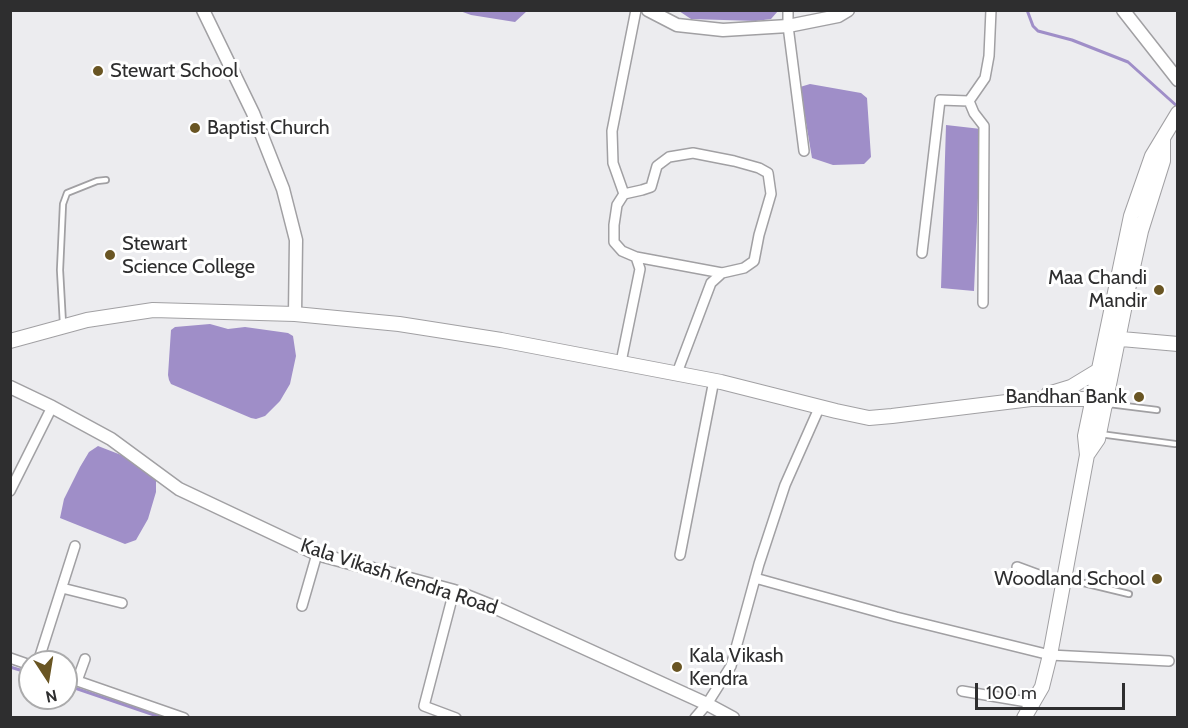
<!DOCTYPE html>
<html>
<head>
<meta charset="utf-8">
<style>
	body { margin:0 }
	#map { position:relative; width:1188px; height:728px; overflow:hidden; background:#ececef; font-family:Cabin,sans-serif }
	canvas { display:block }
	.frame { position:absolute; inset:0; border:12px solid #2e2e2f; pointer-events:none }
	.north { position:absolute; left:18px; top:650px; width:60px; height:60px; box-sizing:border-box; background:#fff; border:2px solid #ababac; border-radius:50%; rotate:168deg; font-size:16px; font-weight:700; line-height:24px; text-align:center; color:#2e2e2f }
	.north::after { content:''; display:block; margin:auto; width:21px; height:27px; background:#695523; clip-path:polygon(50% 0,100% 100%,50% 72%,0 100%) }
	.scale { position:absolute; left:975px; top:683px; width:150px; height:27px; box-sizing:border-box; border:3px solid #2e2e2f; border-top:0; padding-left:8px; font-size:18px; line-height:21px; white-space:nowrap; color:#2e2e2f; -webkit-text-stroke:4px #fff; paint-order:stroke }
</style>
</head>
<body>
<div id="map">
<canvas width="1188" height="728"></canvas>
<div class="frame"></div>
<div class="north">N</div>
<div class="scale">100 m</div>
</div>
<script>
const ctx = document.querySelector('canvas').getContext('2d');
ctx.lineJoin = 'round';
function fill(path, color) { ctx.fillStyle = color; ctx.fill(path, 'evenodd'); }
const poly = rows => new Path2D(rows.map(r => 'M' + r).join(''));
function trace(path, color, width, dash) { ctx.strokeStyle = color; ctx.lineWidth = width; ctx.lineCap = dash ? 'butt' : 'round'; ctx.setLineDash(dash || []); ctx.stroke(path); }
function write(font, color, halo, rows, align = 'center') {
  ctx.font = font + ' Cabin,sans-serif'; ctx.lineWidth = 6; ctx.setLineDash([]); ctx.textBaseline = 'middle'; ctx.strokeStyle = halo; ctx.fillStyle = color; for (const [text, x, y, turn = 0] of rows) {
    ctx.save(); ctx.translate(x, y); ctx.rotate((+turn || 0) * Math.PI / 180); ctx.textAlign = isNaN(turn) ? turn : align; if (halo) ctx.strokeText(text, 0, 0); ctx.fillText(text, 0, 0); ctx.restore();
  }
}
fill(poly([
	[460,11,527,11,515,22,471,15],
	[679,11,778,11,771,19,756,21,691,19],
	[810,84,861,93,867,98,871,157,864,164,833,165,812,158,800,87],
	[946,125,981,129,974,291,941,288],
	[210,324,228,329,245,327,288,333,293,336,296,356,290,384,280,401,265,416,256,419,251,418,171,384,169,380,168,375,171,330,175,327],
	[98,446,147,465,156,473,156,492,148,519,136,540,125,544,60,518,64,499,80,467,89,452]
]), '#9f8ec8');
trace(poly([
	[1027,10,1033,26,1038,31,1072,40,1128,62,1178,107],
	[10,667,30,673],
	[66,685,163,718]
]), '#9f8ec8', 3);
const service = poly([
	[63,324,60,270,63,204,67,193,97,181,106,180],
	[1109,404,1157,410],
	[1100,434,1175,444],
	[1067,579,1129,594]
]);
const minor = poly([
	[788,10,788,26,804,151],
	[624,194,613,163,612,131,636,10],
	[922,253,940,100,969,101],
	[636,257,722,273],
	[983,303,984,126,974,113,969,101,985,78,989,56,991,10],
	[621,362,640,269,636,257,622,251,614,242,614,225,617,205,624,194,642,190,651,187,657,166,669,157,693,153,734,161,759,168,768,173,771,194,759,235,754,261,744,268,722,273,711,283,677,373],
	[10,491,52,407],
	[680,555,714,380],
	[1017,567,1063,584],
	[755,578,896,617,1050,655,1169,661],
	[62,588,122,603],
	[454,591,424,706,456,718],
	[302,606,317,554],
	[10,658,30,665],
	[38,662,75,546],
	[66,677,184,718],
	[77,681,85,659],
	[962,691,1033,703],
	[695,718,707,704,731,666,759,564,785,485,820,406]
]);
const tertiary = poly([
	[203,10,253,113,283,189,296,240,295,314],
	[648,10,677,25,723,30,788,26,838,16,848,10],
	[1123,10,1178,80],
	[10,387,52,407,111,439,179,489,317,554,454,591,494,607,707,704,733,718]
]);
const secondary = poly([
	[1110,338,1178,344],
	[10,341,87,320,153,310,295,314,399,324,501,340,721,382,836,411,869,418,892,416,1031,399,1093,399,1106,404],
	[1048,394,1071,387,1099,370],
	[1087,455,1098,439,1129,285,1141,231,1163,161,1163,140],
	[1024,718,1042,687,1050,655,1087,455,1085,436,1131,216,1152,156,1178,113]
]);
trace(service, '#a1a0a3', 8);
trace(minor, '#a1a0a3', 12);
trace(tertiary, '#a1a0a3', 15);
trace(secondary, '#a1a0a3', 16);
trace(service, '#fff', 4.5);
trace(minor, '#fff', 9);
trace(tertiary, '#fff', 12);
trace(secondary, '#fff', 14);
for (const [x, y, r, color] of [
	[98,71,6,"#695523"],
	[195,128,6,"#695523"],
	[110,255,6,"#695523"],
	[1159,290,6,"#695523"],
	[1139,397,6,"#695523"],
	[1157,579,6,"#695523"],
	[677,667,6,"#695523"]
]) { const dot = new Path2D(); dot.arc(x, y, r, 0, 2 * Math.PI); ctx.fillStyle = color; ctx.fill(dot); trace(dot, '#fff', 2); }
write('20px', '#2e2e2f', '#fff', [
	["Stewart School",110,71],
	["Baptist Church",207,128],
	["Stewart",122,244],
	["Science College",122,267],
	["Maa Chandi",1147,278,"right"],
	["Mandir",1147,301,"right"],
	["Bandhan Bank",1127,397,"right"],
	["Woodland School",1145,579,"right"],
	["Kala Vikash",689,656],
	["Kendra",689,679]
], 'left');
write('20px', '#2e2e2f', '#fff', [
	["Kala Vikash Kendra Road",399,577,18]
]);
</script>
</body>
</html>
